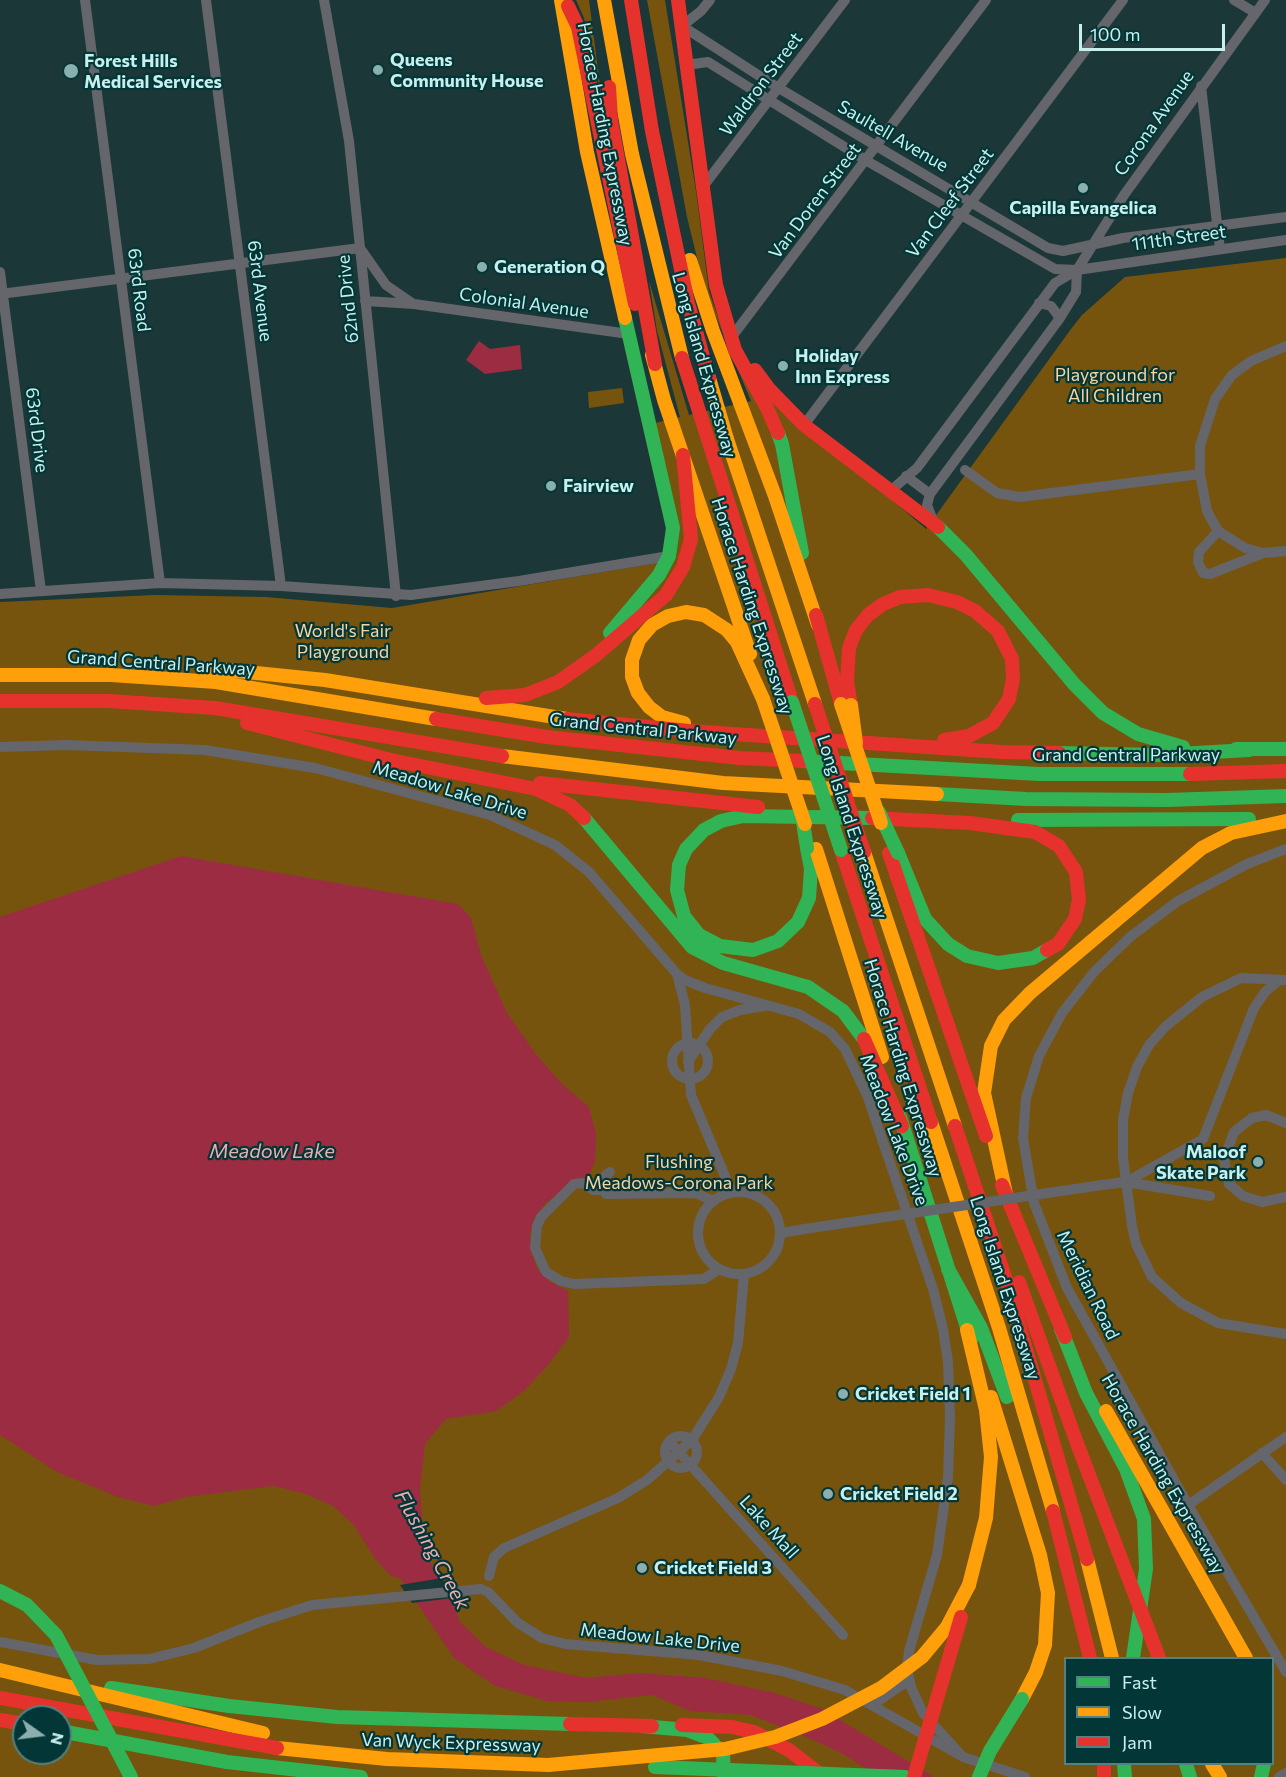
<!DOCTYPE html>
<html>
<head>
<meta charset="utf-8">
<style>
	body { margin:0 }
	#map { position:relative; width:1286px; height:1777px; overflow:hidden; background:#1c3737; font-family:Commissioner,sans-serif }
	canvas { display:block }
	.legend { position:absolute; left:1064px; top:1657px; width:210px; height:108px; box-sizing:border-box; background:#033737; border:2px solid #518180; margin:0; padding:8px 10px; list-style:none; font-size:18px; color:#c6efee }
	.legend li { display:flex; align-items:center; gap:12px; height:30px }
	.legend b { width:30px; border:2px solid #518180 }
	.north { position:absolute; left:12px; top:1705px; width:60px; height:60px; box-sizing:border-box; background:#033737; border:2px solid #518180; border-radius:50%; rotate:104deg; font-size:16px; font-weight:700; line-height:24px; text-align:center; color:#c6efee }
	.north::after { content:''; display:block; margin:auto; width:21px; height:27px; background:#8aafae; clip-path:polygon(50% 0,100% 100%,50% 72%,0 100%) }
	.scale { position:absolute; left:1079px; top:24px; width:146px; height:27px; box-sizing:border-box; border:3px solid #c6efee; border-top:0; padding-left:8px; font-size:18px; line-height:21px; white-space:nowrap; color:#c6efee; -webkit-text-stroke:4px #033737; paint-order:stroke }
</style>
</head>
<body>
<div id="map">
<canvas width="1286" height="1777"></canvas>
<ul class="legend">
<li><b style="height:8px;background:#30b455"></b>Fast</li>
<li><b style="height:8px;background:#ff9f0a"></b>Slow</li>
<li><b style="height:8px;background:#e5322d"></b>Jam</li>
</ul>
<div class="north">N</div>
<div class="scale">100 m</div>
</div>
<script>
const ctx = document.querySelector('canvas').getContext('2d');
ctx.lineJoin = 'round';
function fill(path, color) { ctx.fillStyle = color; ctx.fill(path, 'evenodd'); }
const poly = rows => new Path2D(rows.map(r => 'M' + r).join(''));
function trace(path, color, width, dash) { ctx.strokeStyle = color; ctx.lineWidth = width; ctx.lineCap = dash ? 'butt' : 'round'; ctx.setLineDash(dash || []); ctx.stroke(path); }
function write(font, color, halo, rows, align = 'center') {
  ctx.font = font + ' Commissioner,sans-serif'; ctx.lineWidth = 4.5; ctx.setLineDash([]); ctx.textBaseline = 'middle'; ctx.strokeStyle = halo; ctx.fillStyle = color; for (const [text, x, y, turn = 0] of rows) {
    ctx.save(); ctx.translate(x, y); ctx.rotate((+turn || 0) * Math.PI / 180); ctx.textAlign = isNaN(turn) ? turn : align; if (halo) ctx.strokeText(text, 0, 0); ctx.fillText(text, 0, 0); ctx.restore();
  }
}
fill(poly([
	[576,0,589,0,602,101,584,18],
	[647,0,665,0,696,191,709,291,723,332,771,396,926,529,1071,329,1082,315,1125,277,1286,258,1286,1777,0,1777,0,602,155,595,266,597,392,608,668,561,667,492,651,424,680,417,657,331,649,281,689,415,751,401,705,290,687,217],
	[1066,1658,1272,1658,1272,1764,1066,1764],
	[24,1717,60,1717,60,1753,24,1753],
	[622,388,624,403,589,408,588,392]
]), '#76540d');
fill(poly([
	[479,341,490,349,520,345,522,369,485,374,466,360],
	[181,856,458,904,471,918,481,955,507,1013,535,1053,562,1084,589,1107,596,1133,595,1161,587,1181,559,1193,546,1203,535,1217,530,1234,531,1252,537,1268,549,1281,568,1291,569,1337,549,1364,524,1391,496,1411,446,1419,425,1444,420,1489,424,1550,454,1606,460,1622,486,1647,524,1665,586,1678,640,1673,705,1678,775,1693,822,1709,934,1777,880,1777,841,1753,811,1739,751,1715,690,1711,652,1695,588,1702,547,1701,495,1686,454,1658,400,1578,391,1576,376,1560,353,1524,333,1506,306,1494,274,1486,186,1497,154,1506,118,1497,57,1472,0,1435,0,917]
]), '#9c2c42');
fill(poly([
	[442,1578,453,1598,412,1603,400,1585]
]), '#1c3737');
trace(poly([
	[85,0,160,583],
	[206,0,281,586],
	[324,0,349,141,396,596],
	[710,0,701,11,682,26,772,84,1048,248,1063,251,1123,238,1286,217],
	[1234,0,1254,12],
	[686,65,708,62,867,161,1055,269,1077,270,1286,240],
	[1201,86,1220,249],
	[702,188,845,0],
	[360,248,386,285,412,303],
	[0,272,41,591],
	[0,294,360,248],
	[365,301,414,304,629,334],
	[1039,303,1051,306,1060,318],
	[734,334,986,0],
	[1286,346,1251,361,1232,375,1215,399,1200,446,1200,474,1207,511,1218,531,1245,548,1263,553,1286,551],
	[804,425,1123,0],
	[965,470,997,493,1020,497,1200,474],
	[906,476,930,494],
	[889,492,917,468,1055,283,1077,270,1124,195,1265,0],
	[934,523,927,505,930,494,1060,318,1076,292,1077,270],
	[1218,531,1199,552,1198,562,1203,573,1210,574,1263,553],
	[0,594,160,583,281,586,411,595,519,581,669,556],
	[0,747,67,745,205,750,315,768,490,815,555,845,589,872,677,974,685,980,705,988,799,1014,830,1032,845,1049,867,1095,933,1289,943,1329,948,1362,950,1416,948,1477,937,1555,909,1651,907,1668,911,1687,923,1713,963,1757],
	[1286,849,1247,864,1178,901,1130,937,1094,972,1062,1013,1039,1056,1026,1098,1023,1138,1034,1203,1067,1288,1188,1505,1286,1672],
	[677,974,685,1005,691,1095,732,1193],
	[1286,980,1241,978,1202,997,1166,1026,1149,1045,1137,1067,1128,1093,1123,1120,1123,1158,1132,1226,1136,1244,1152,1277,1181,1303,1218,1323,1286,1334],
	'672 1061a18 18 0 1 1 36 0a18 18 0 1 1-36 0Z',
	[688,1062,710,1029,722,1017,740,1010,765,1006],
	[1286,1123,1266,1115,1252,1118,1234,1132,1224,1159,1229,1184,1243,1196,1262,1202,1286,1197],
	[610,1172,605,1176,603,1190,593,1190,582,1183,574,1184,541,1217,537,1226,535,1248,546,1272,561,1281,574,1284,704,1279,719,1269],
	[1126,1182,1203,1139,1254,1008,1265,992,1278,981],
	[1102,1185,1126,1182,1210,1196],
	'698 1233a41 41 0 1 1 82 0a41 41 0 1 1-82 0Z',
	[606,1194,695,1193,714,1201],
	[780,1233,811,1228],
	'665 1452a16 16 0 1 1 32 0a16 16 0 1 1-32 0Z',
	[669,1441,843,1635],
	[1262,1453,1286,1480],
	[1188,1505,1286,1437],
	[489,1576,494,1557,504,1548,618,1498,647,1480,692,1440,719,1397,731,1369,738,1343,744,1274],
	[0,1642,97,1660,149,1659,194,1648,259,1622,312,1605,481,1589,488,1592,518,1623,542,1638,565,1644,699,1655,782,1671,845,1690,963,1757,1025,1777],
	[872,1705,909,1680],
	[1279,1777,1286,1773]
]), '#65656c', 10);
trace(poly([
	[778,433,782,444,802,553],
	[938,527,966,555,1074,684,1103,713,1138,734,1183,747],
	[610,633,659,575,669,556,673,528,625,318],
	[1236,749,1286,749],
	[1059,753,1160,755,1249,750],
	[803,761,1039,774,1190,774],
	[937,794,1026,799,1167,800,1286,796],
	[584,818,692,947,723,963,808,987,843,1011,864,1039],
	[1018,820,1249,819],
	[807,848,811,869,809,898,798,922,778,941,753,950,720,946,699,935,684,916,677,890,679,865,686,849,704,830,721,821,743,816,872,818],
	[898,853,925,919,948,944,967,956,998,963,1033,958,1047,950],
	[900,1117,971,1340],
	[948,1269,981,1328,1007,1397],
	[1061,1329,1086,1393,1126,1469,1144,1519,1146,1569,1133,1658],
	[111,1688,229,1706,337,1717,570,1724],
	[642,1726,687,1730,708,1738,723,1754,724,1777],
	[60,1731,227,1762,361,1777],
	[1124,1764,1125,1777],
	[1186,1764,1190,1777],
	[1261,1777,1264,1764]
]), '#30b455', 14);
trace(poly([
	[561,0,587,152,625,318],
	[604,0,632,154,682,358],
	[690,260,713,331,775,496,818,625],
	[652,355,664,400,750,654],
	[709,378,727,439,815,704],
	[207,668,325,680,567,719],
	[0,675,111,675,216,682,436,719],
	[684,723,662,717,649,707,638,693,632,677,632,660,639,640,652,625,668,616,686,612,704,615,727,630,737,642,763,699],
	[502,756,723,783,937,794],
	[816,849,882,1057],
	[864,852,955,1126],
	[931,1122,999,1328,1053,1511],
	[1006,1194,984,1093,991,1046,1004,1020,1030,993,1202,848,1231,833,1286,821],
	[967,1330,986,1410,991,1457,986,1518,969,1585],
	[991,1397,1040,1555,1048,1593,1045,1645,1036,1672,1022,1699],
	[1106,1411,1246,1658],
	[1087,1559,1112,1658],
	[0,1670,263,1733],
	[277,1748,387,1759,548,1765],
	[1212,1764,1220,1777]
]), '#ff9f0a', 14);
trace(poly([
	[631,0,652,131,688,303,709,378],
	[678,0,716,285,735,350,767,408,778,433],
	[568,6,578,27,635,304],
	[609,87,611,120,655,364],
	[682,358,792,702],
	[755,370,769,389,804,425,938,527],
	[816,615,841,704],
	[486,698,525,695,558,682,595,656,666,595,683,567,691,539,683,455],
	[0,701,109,701,215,708,502,756],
	[851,705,847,682,849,648,856,630,868,615,883,604,900,597,928,595,957,602,975,611,998,631,1012,659,1013,679,1009,699,993,723,969,736,944,740],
	[436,719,547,737,739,758,803,761],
	[567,719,689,731,1002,752,1059,753],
	[247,723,391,760,536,789,570,805,584,818],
	[1190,774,1286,771],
	[540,783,758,807],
	[872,818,970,823,1035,832,1059,846,1076,872,1079,900,1075,919,1058,944,1047,950],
	[841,850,931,1122],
	[889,853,986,1136],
	[864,1039,902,1126],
	[955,1126,1006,1280,1087,1559],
	[1002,1185,1065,1337],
	[1019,1282,1078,1446],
	[1053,1511,1090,1658],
	[0,1698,277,1748],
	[0,1720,24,1724],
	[570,1724,652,1726],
	[682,1725,732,1727,754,1732,789,1750,821,1775],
	[1104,1764,1104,1777]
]), '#e5322d', 14);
trace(poly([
	[811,1228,1102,1185]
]), '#65656c', 10);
trace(poly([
	[792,702,841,850],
	[879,812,898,853],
	[802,816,807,848],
	[0,1591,27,1605,56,1635,131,1777],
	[655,1767,905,1777],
	[979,1777,990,1751,1022,1699]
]), '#30b455', 14);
trace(poly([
	[763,699,805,824],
	[841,704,881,823],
	[851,705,856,743],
	[548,1765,725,1749,775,1737,822,1719,881,1688,922,1657,947,1627,969,1585]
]), '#ff9f0a', 14);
trace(poly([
	[815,704,864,852],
	[1078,1446,1159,1658],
	[914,1777,961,1617]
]), '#e5322d', 14);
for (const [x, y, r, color] of [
	[378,70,6,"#8aafae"],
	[71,71,8,"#8aafae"],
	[1083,188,6,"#8aafae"],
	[482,267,6,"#8aafae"],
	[783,366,6,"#8aafae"],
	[551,486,6,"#8aafae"],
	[1258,1162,6,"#8aafae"],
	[843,1394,6,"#8aafae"],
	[828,1494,6,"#8aafae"],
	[642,1568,6,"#8aafae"]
]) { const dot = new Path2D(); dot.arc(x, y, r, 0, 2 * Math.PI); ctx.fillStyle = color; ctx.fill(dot); trace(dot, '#033737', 2); }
write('bold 18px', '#c6efee', '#033737', [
	["Queens",390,60],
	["Community House",390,81],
	["Forest Hills",84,61],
	["Medical Services",84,82],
	["Capilla Evangelica",1083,208,"center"],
	["Generation Q",494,267],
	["Holiday",795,356],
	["Inn Express",795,377],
	["Fairview",563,486],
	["Maloof",1246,1152,"right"],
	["Skate Park",1246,1173,"right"],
	["Cricket Field 1",855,1394],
	["Cricket Field 2",840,1494],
	["Cricket Field 3",654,1568]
], 'left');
write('18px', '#c6efee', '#033737', [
	["Waldron Street",761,84,-53],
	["Corona Avenue",1154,123,-55],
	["Horace Harding Expressway",605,134,79],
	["Saultell Avenue",893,136,30],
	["Van Doren Street",815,201,-53],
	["Van Cleef Street",950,203,-53],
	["111th Street",1179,238,-8],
	["63rd Road",139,290,83],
	["63rd Avenue",260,291,83],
	["62nd Drive",348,299,-96],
	["Colonial Avenue",524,303,8],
	["Long Island Expressway",704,365,74],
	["63rd Drive",37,430,83],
	["Horace Harding Expressway",752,606,72],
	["Grand Central Parkway",161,663,4],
	["Grand Central Parkway",643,729,6],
	["Grand Central Parkway",1126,755],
	["Meadow Lake Drive",450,790,17],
	["Long Island Expressway",852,827,72],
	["Horace Harding Expressway",903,1068,73],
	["Meadow Lake Drive",894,1130,69],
	["Meridian Road",1088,1285,64],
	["Long Island Expressway",1005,1288,72],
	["Horace Harding Expressway",1163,1474,60],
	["Lake Mall",769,1527,48],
	["Meadow Lake Drive",660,1638,6],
	["Van Wyck Expressway",451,1743,2]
]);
write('18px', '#f9d4a2', '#033737', [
	["Playground for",1115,375],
	["All Children",1115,396],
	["World's Fair",343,631],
	["Playground",343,652],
	["Flushing",679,1162],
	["Meadows-Corona Park",679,1183]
]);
write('italic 20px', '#edacb0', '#033737', [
	["Meadow Lake",272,1151],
	["Flushing Creek",432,1550,61]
]);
</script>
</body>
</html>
